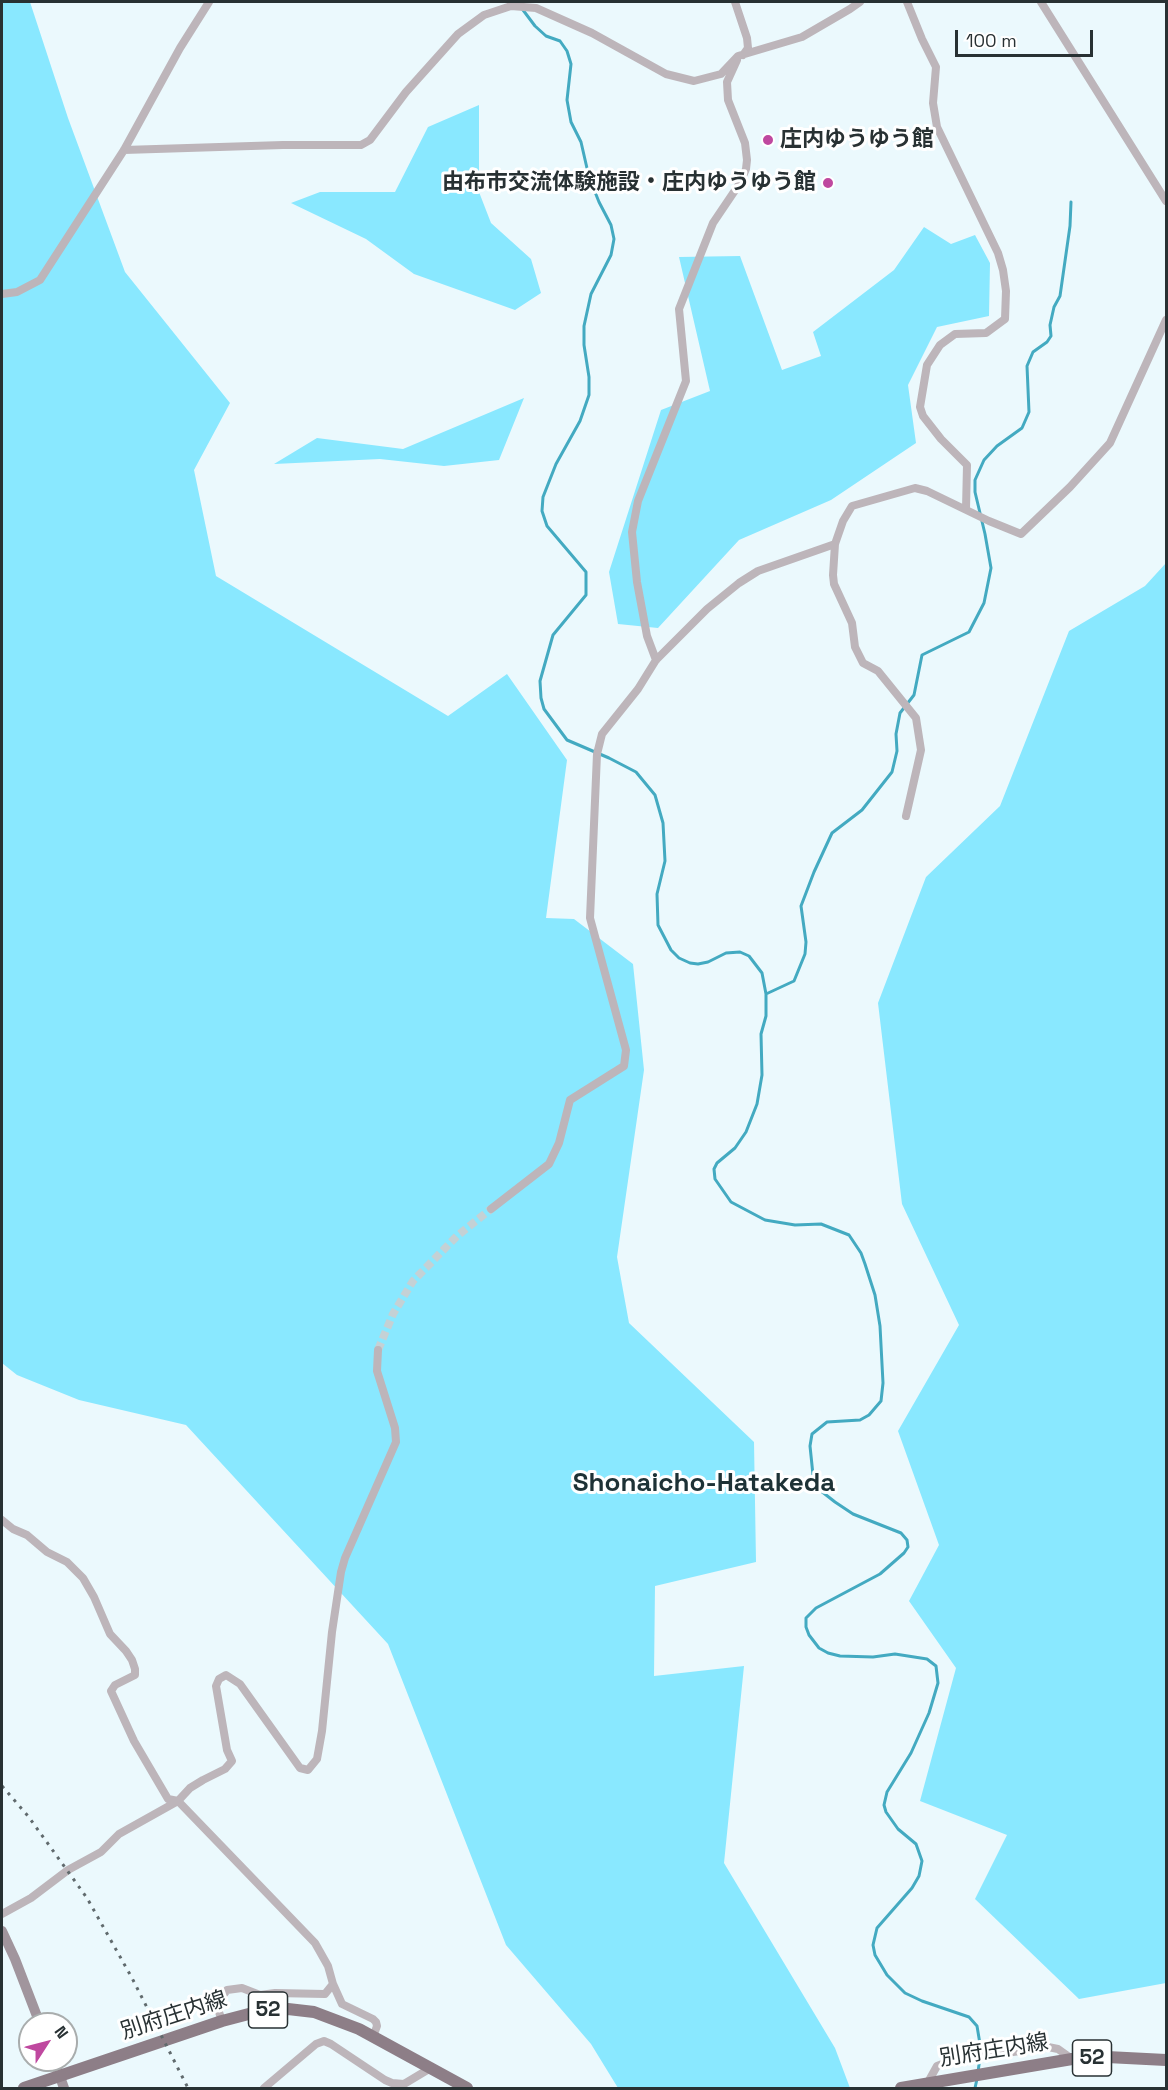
<!DOCTYPE html>
<html>
<head>
<meta charset="utf-8">
<style>
	body { margin:0 }
	#map { position:relative; width:1168px; height:2090px; overflow:hidden; background:#ebf9fd; font-family:"Space Grotesk",sans-serif }
	canvas { display:block }
	.frame { position:absolute; inset:0; border:3px solid #283133; pointer-events:none }
	.north { position:absolute; left:18px; top:2012px; width:60px; height:60px; box-sizing:border-box; background:#fff; border:2px solid #a9adad; border-radius:50%; rotate:54deg; font-size:16px; font-weight:700; line-height:24px; text-align:center; color:#283133 }
	.north::after { content:''; display:block; margin:auto; width:21px; height:27px; background:#bf489f; clip-path:polygon(50% 0,100% 100%,50% 72%,0 100%) }
	.scale { position:absolute; left:955px; top:30px; width:138px; height:27px; box-sizing:border-box; border:3px solid #283133; border-top:0; padding-left:8px; font-size:18px; line-height:21px; white-space:nowrap; color:#283133; -webkit-text-stroke:4px #fff; paint-order:stroke }
</style>
</head>
<body>
<div id="map">
<canvas width="1168" height="2090"></canvas>
<div class="frame"></div>
<div class="north">N</div>
<div class="scale">100 m</div>
</div>
<script>
const ctx = document.querySelector('canvas').getContext('2d');
ctx.lineJoin = 'round';
function fill(path, color) { ctx.fillStyle = color; ctx.fill(path, 'evenodd'); }
const poly = rows => new Path2D(rows.map(r => 'M' + r).join(''));
function trace(path, color, width, dash) { ctx.strokeStyle = color; ctx.lineWidth = width; ctx.lineCap = dash ? 'butt' : 'round'; ctx.setLineDash(dash || []); ctx.stroke(path); }
function write(font, color, halo, rows, align = 'center') {
  ctx.font = font + ' "Space Grotesk","Noto Sans JP",sans-serif'; ctx.lineWidth = 6; ctx.setLineDash([]); ctx.textBaseline = 'middle'; ctx.strokeStyle = halo; ctx.fillStyle = color; for (const [text, x, y, turn = 0] of rows) {
    ctx.save(); ctx.translate(x, y); ctx.rotate((+turn || 0) * Math.PI / 180); ctx.textAlign = isNaN(turn) ? turn : align; if (halo) ctx.strokeText(text, 0, 0); ctx.fillText(text, 0, 0); ctx.restore();
  }
}
fill(poly([
	[2,2,30,2,68,118,125,272,230,403,194,470,216,576,448,716,507,674,567,760,546,918,574,919,633,964,644,1070,617,1257,629,1323,754,1442,756,1562,655,1586,654,1676,744,1666,724,1863,835,2048,850,2088,618,2088,591,2044,506,1945,388,1644,186,1425,79,1400,17,1375,2,1363],
	[479,105,479,192,491,223,531,259,541,293,515,310,414,274,366,239,291,203,320,192,395,192,428,127],
	[924,227,951,244,975,235,990,263,989,316,937,327,908,385,916,443,831,500,739,540,658,628,618,624,609,572,661,410,710,391,679,257,740,256,782,370,821,356,813,332,894,270],
	[524,398,499,460,444,466,380,459,274,464,317,438,403,449],
	[1166,563,1166,1983,1079,1999,975,1899,1007,1835,920,1801,956,1668,909,1601,939,1545,898,1431,959,1325,902,1204,878,1003,926,877,1000,806,1069,631,1145,586]
]), '#89e8ff');
trace(poly([
	[517,2,535,26,546,36,560,41,567,51,571,64,567,100,571,122,581,142,589,177,599,202,611,225,614,239,611,255,591,294,584,326,584,345,589,377,589,395,580,421,556,464,543,497,542,511,547,526,586,572,586,595,553,635,540,681,541,698,544,709,567,740,609,758,636,772,655,795,663,823,665,861,657,894,658,925,671,950,679,958,690,963,698,964,708,962,726,953,740,952,749,956,762,973,766,994,766,1016,761,1034,762,1075,757,1104,746,1132,735,1148,717,1163,714,1169,715,1179,731,1202,765,1220,795,1225,821,1224,849,1235,861,1253,865,1264,875,1295,880,1326,883,1383,881,1401,869,1415,860,1420,827,1422,812,1434,810,1446,813,1475,821,1491,835,1502,853,1514,901,1533,907,1540,908,1547,904,1553,880,1574,816,1608,806,1618,806,1627,809,1635,819,1648,828,1653,840,1656,873,1657,895,1654,927,1659,936,1666,938,1683,929,1713,911,1753,887,1792,884,1805,886,1812,898,1829,916,1844,922,1861,919,1876,912,1888,877,1928,873,1945,875,1955,887,1975,905,1993,922,2001,969,2017,977,2026,981,2050,978,2072],
	[766,994,794,981,805,954,806,942,801,906,814,872,832,833,862,810,892,772,897,751,896,734,900,713,914,695,922,655,969,632,984,603,991,568,985,534,975,492,975,480,984,460,997,446,1022,428,1029,412,1027,366,1033,352,1047,342,1051,336,1050,325,1054,307,1060,296,1070,226,1071,202],
	[975,2088,977,2079]
]), '#43aac1', 3);
trace(poly([
	[378,1350,393,1314,413,1281,457,1236,491,1209]
]), '#c4d1d5', 8, [8, 4]);
trace(poly([
	[735,2,747,38,748,48,743,55],
	[907,2,922,39,936,67,933,103,937,127,998,253,1003,270,1006,291,1005,319,986,333,955,334,940,345,927,365,920,407,923,416,941,439,967,465,966,509],
	[1041,2,1166,201],
	[124,150,283,145,361,145,370,140,406,92,458,34,484,15,511,6,536,8,592,33,666,74,694,81,721,74,738,56,802,37,850,9,860,2],
	[2,294,17,292,40,280,124,150,180,48,209,2],
	[656,660,647,636,637,582,632,532,638,501,686,381,679,309,713,223,740,183,746,169,747,160,745,143,728,100,727,82,737,60],
	[906,816,921,750,916,718,878,671,863,663,855,647,852,623,834,584,833,575,835,544,843,521,852,506,915,488,927,491,989,521,1021,534,1070,487,1110,443,1166,320],
	[491,1209,549,1164,559,1143,570,1100,624,1066,626,1050,590,918,597,754,602,734,638,689,656,660,707,609,739,583,758,571,835,544],
	[2,1520,13,1529,27,1535,47,1552,67,1562,83,1578,94,1597,110,1634,126,1651,132,1660,135,1669,135,1675,115,1685,111,1691,134,1741,168,1799,178,1801,315,1943,328,1966,333,1984,325,1994,275,1993,260,1995,242,1988,227,1990,218,2002,218,2009,222,2021],
	[2,1914,31,1898,68,1870,101,1852,119,1834,178,1801,190,1788,203,1780,225,1769,232,1761,227,1750,216,1686,219,1679,226,1675,240,1684,300,1768,308,1770,317,1759,322,1731,332,1632,341,1572,345,1558,396,1442,395,1428,377,1371,378,1350],
	[333,1984,342,2004,373,2019,376,2022,377,2026,373,2037],
	[927,2084,937,2066,950,2061,1048,2047,1058,2049,1072,2059],
	[264,2088,316,2044,324,2041,331,2044,385,2080,392,2083,404,2084,429,2069]
]), '#bdb5ba', 8);
trace(poly([
	[2,1931,15,1959,40,2024],
	[54,2060,64,2088]
]), '#a1959d', 10);
trace(poly([
	[24,2088,222,2021,264,2010,288,2009,314,2012,359,2029,467,2088],
	[901,2088,1072,2059,1107,2057,1166,2060]
]), '#8d7e87', 12);
trace(poly([
	[2,1786,28,1816,87,1898,132,1978,188,2088]
]), '#606a6d', 3, [3, 6]);
for (const [x, y, r, color] of [
	[768,140,6,"#bf489f"],
	[828,183,6,"#bf489f"]
]) { const dot = new Path2D(); dot.arc(x, y, r, 0, 2 * Math.PI); ctx.fillStyle = color; ctx.fill(dot); trace(dot, '#fff', 2); }
for (const [x, y, w] of [
	[268,2010,39],
	[1092,2058,39]
]) { const box = new Path2D(); box.roundRect(x - w / 2, y - 18, w, 36, 4.5); ctx.fillStyle = '#fff'; ctx.fill(box); trace(box, '#283133', 1.5); }
write('bold 21px', '#283133', null, [
	["52",268,2010],
	["52",1092,2058]
]);
write('bold 22px', '#283133', '#fff', [
	["庄内ゆうゆう館",780,140],
	["由布市交流体験施設・庄内ゆうゆう館",816,183,"right"]
], 'left');
write('22px', '#283133', '#fff', [
	["別府庄内線",174,2016,-18],
	["別府庄内線",994,2051,-9]
]);
write('bold 26px', '#1e3236', '#fff', [
	["Shonaicho-Hatakeda",704,1484]
]);
</script>
</body>
</html>
